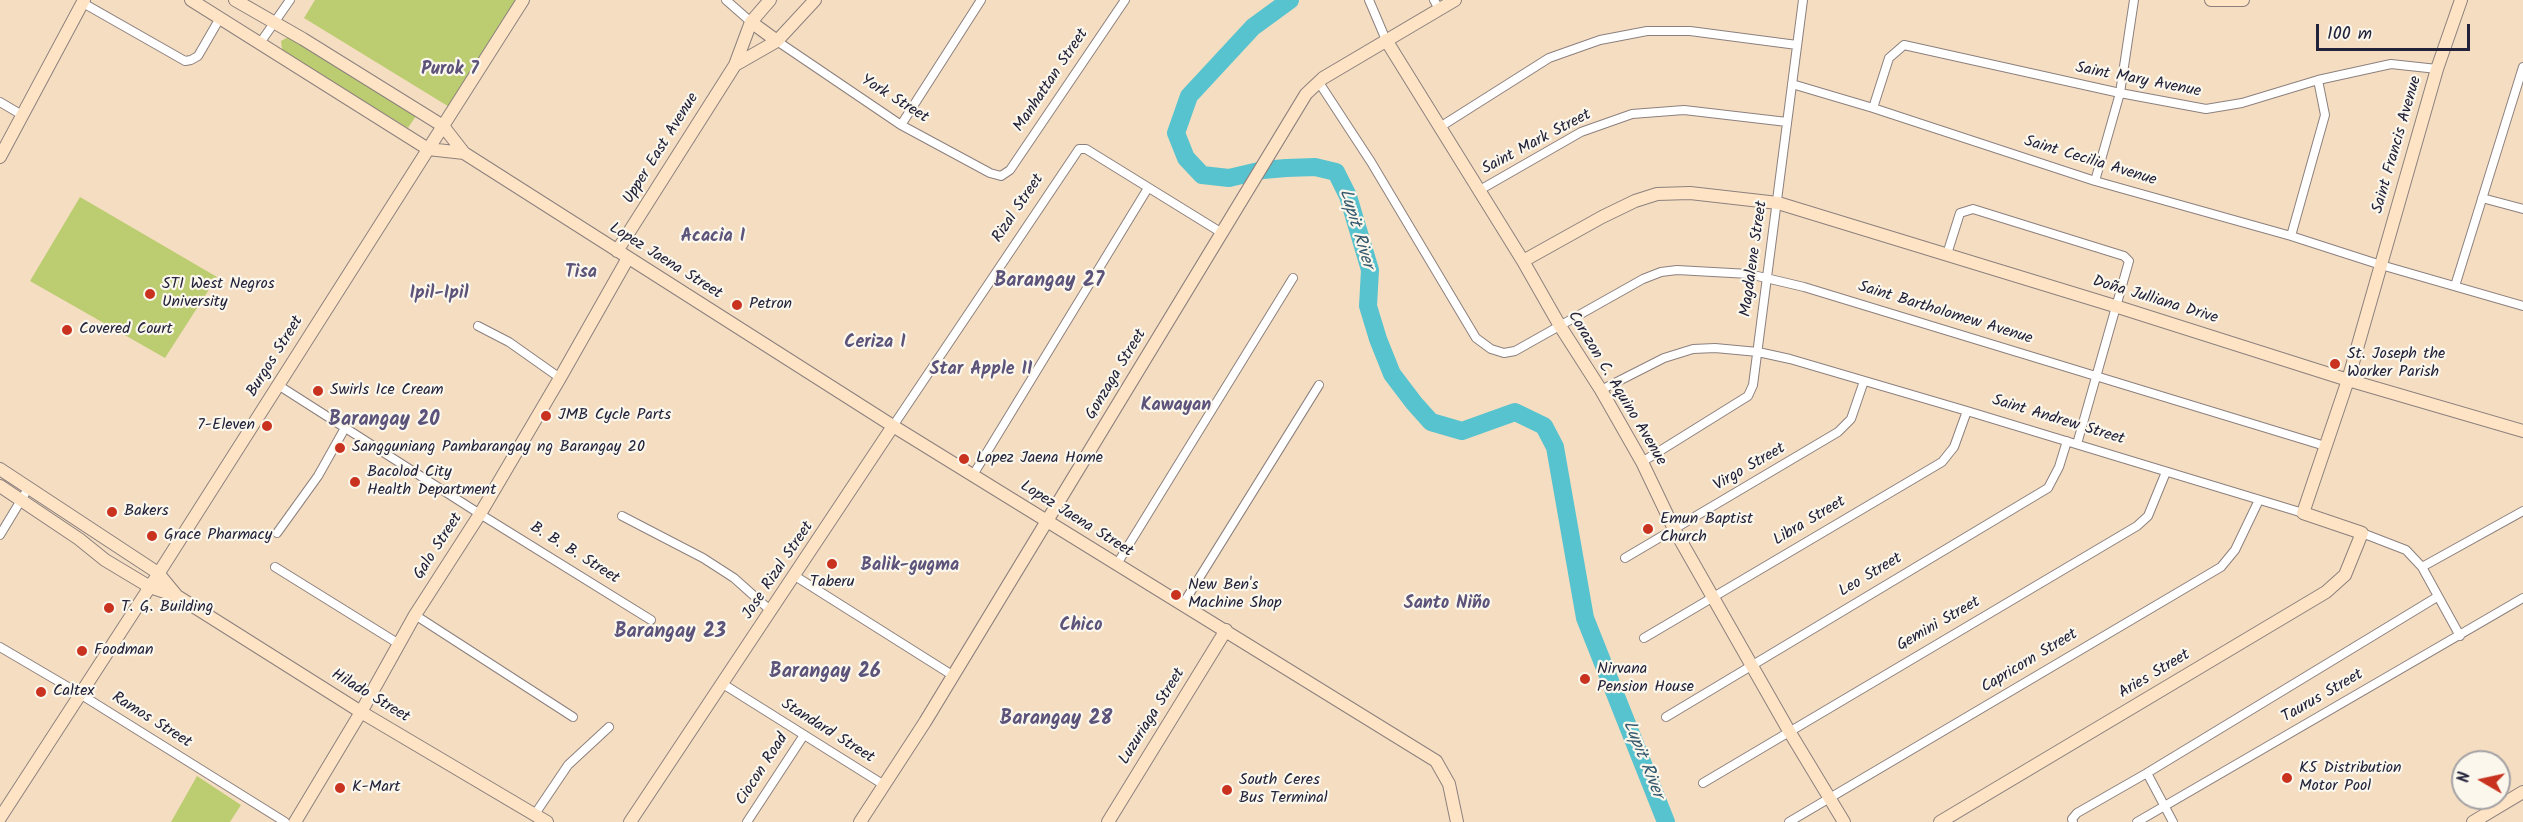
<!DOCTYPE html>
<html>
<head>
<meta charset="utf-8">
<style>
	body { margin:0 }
	#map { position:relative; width:2523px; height:822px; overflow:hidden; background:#f5ddc1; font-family:Kalam,sans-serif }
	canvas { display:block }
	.north { position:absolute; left:2451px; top:750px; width:60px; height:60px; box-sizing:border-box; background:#fbf7ec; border:2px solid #a4a2a5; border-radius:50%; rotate:279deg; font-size:16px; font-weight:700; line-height:24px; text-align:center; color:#22223b }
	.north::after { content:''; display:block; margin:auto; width:21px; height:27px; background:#c8321e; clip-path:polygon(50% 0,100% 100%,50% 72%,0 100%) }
	.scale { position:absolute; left:2316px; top:24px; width:154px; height:27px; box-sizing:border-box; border:3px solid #22223b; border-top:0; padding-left:8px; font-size:18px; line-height:21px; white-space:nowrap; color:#22223b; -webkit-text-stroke:4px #fbf7ec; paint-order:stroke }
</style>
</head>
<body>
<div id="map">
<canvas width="2523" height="822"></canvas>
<div class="north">N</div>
<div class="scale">100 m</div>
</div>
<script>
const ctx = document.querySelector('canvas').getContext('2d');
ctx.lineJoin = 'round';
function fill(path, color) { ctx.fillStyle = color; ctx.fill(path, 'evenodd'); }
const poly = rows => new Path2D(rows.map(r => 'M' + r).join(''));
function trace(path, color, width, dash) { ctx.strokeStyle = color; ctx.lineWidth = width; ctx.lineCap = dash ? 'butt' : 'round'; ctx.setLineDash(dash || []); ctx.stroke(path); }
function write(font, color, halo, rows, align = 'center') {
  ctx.font = font + ' Kalam,sans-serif'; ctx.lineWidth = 4.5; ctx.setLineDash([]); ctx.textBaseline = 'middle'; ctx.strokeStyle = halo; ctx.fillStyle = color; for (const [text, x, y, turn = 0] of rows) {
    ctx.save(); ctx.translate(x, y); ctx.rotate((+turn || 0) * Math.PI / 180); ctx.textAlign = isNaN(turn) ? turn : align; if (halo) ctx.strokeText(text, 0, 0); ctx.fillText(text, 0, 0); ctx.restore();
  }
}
fill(poly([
	[315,0,516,0,451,108,304,18],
	[290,36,418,113,408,128,287,55,282,49,281,41],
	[80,197,217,277,165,358,30,281],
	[197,776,241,805,230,822,171,822]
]), '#bbcd70');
trace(poly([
	[1290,0,1253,27,1189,96,1176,133,1186,158,1202,175,1229,178,1263,170,1286,168,1315,167,1336,172,1348,196,1370,270,1368,306,1378,339,1392,374,1414,403,1431,422,1462,431,1515,412,1544,426,1555,447,1585,618,1666,822]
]), '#57c3cf', 18);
const street = poly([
	[726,0,751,22],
	[1369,0,1386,40],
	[1434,0,1439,9],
	[83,3,185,61,191,60,198,56,220,18],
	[777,41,901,125,990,173,1001,176,1010,170,1125,0],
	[260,43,290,0],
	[1318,81,1371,162,1476,338,1491,349,1504,353,1515,351,1643,279,1661,272,1677,270,1749,274,1804,287,2325,446],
	[1792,84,1873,108,2095,181,2291,236,2381,265,2523,306],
	[0,102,22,115],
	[1873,108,1889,58,1904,45,2120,93,2206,109,2242,103,2318,80,2391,64,2437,69],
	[901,125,981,0],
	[1440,127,1549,58,1600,40,1647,31,1690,31,1797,45],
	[2095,181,2120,93,2134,0],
	[1478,191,1581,132,1632,114,1684,110,1787,122],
	[2482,198,2523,209],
	[2291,236,2325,115,2318,80],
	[1947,254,1960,213,1973,209,2124,256,2129,261,2077,444],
	[2455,286,2523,67],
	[478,326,509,342,560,378],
	[278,385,480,514,651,620],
	[1601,390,1664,358,1693,349,1715,348,1758,352,1790,359,1967,411,2303,513],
	[893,426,1079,149,1086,149,1222,233],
	[1642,462,1748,396,1753,385,1803,0],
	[973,475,1148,188],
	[622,516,703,558,734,578,771,611],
	[277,533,318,476,345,428],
	[2362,533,2406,550,2422,567,2460,636],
	[0,535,29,487],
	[1625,558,1838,432,1851,419,1864,381],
	[1117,564,1293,278],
	[275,567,399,644],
	[2422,567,2523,511],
	[795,576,952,675],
	[1183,604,1319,385],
	[415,615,573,717],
	[1644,638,1942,462,1954,447,1967,411],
	[0,647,80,694,285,822],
	[723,684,884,785],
	[1666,717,2048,488,2059,467,2067,441],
	[2147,773,2173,822],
	[1703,783,2137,526,2148,516,2166,472],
	[535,814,568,765,609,727],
	[747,822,804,735],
	[1789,822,2221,567,2235,550,2259,500],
	[2073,822,2072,819,2077,813,2147,773,2437,597],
	[2137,822,2523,598]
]);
const secondary = poly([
	[191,0,428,149,464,153],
	[235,0,303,39,443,126,464,153,893,426,1436,761,1449,784,1457,822],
	[2211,0,2243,0],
	[751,22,777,41],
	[1386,40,1523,261,1560,326,1601,390,1642,462,1674,529,1789,731,1844,822],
	[735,65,777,41,815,0],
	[0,157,84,0],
	[617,251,735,65,751,22,770,0],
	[1523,261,1602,217,1635,201,1657,194,1690,193,1778,203,2118,307,2348,380,2523,431],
	[0,469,158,573,177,596],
	[0,486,79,539,105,560,150,587,177,596,361,712,547,822],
	[0,818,155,579,523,0],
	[295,822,361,712,415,615,480,514,560,378,628,258],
	[630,822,893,426],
	[860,822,925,722,1306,94,1323,78,1455,0],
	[1108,822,1226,630],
	[1940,822,2326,592,2345,575,2362,533,2303,513,2348,380,2437,69,2461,0],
	[2473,822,2523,792]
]);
trace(street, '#8c807e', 10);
trace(secondary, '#8c807e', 14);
trace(street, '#fff', 8);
trace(secondary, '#fee4c5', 12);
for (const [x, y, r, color] of [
	[150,294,6,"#c8321e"],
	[737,305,6,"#c8321e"],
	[67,330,6,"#c8321e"],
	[2335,364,6,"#c8321e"],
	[318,391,6,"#c8321e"],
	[546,416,6,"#c8321e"],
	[267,426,6,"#c8321e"],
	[340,448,6,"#c8321e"],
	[964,459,6,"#c8321e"],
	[355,482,6,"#c8321e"],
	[112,512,6,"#c8321e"],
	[1648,529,6,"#c8321e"],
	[152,536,6,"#c8321e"],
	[832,564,6,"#c8321e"],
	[1176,595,6,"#c8321e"],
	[109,608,6,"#c8321e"],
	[82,651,6,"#c8321e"],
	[1585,679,6,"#c8321e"],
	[41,692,6,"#c8321e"],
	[2287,778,6,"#c8321e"],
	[340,788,6,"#c8321e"],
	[1227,790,6,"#c8321e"]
]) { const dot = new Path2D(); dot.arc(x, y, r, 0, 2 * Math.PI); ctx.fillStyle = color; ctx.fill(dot); trace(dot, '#fbf7ec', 2); }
write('16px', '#22223b', '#fbf7ec', [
	["Manhattan Street",1052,81,-56],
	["Saint Mary Avenue",2138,81,11],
	["York Street",894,100,32],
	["Saint Mark Street",1537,143,-28],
	["Saint Francis Avenue",2398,145,-74],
	["Upper East Avenue",662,149,-58],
	["Saint Cecilia Avenue",2090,162,17],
	["Rizal Street",1019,209,-56],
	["Magdalene Street",1755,259,-82],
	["Lopez Jaena Street",665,262,32],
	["Doña Julliana Drive",2155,301,17],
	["Saint Bartholomew Avenue",1945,314,17],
	["Burgos Street",276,357,-58],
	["Gonzaga Street",1117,375,-59],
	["Corazon C. Aquino Avenue",1616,389,59],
	["Saint Andrew Street",2058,421,17],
	["Virgo Street",1750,468,-30],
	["Lopez Jaena Street",1076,520,32],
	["Libra Street",1810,522,-31],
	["Galo Street",439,547,-57],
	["B. B. B. Street",574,554,32],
	["Jose Rizal Street",779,571,-56],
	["Leo Street",1871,576,-31],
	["Gemini Street",1939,625,-30],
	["Capricorn Street",2030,662,-31],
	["Aries Street",2155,675,-31],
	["Hilado Street",370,697,31],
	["Taurus Street",2323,697,-30],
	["Luzuriaga Street",1153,717,-58],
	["Ramos Street",151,721,32],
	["Standard Street",827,732,32],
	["Ciocon Road",763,770,-57]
]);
write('16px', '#22223b', '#fbf7ec', [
	["STI West Negros",162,285],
	["University",162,303],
	["Petron",749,305],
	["Covered Court",79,330],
	["St. Joseph the",2347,355],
	["Worker Parish",2347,373],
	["Swirls Ice Cream",330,391],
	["JMB Cycle Parts",558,416],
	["7-Eleven",255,426,"right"],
	["Sangguniang Pambarangay ng Barangay 20",352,448],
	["Lopez Jaena Home",976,459],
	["Bacolod City",367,473],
	["Health Department",367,491],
	["Bakers",124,512],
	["Emun Baptist",1660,520],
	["Church",1660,538],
	["Grace Pharmacy",164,536],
	["Taberu",832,583,"center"],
	["New Ben's",1188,586],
	["Machine Shop",1188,604],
	["T. G. Building",121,608],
	["Foodman",94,651],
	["Nirvana",1597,670],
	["Pension House",1597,688],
	["Caltex",53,692],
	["K5 Distribution",2299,769],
	["Motor Pool",2299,787],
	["South Ceres",1239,781],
	["Bus Terminal",1239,799],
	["K-Mart",352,788]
], 'left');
write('bold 18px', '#5c537a', '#fbf7ec', [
	["Purok 7",450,71],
	["Acacia I",713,238],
	["Tisa",581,274],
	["Ipil-Ipil",439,295],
	["Ceriza I",875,344],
	["Star Apple II",981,371],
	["Kawayan",1176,407],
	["Balik-gugma",910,567],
	["Santo Niño",1447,605],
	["Chico",1081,627]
]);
write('italic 18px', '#355a6f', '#fbf7ec', [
	["Lupit River",1355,229,73],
	["Lupit River",1642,760,68]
]);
write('bold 20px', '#5c537a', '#fbf7ec', [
	["Barangay 27",1049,283],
	["Barangay 20",384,422],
	["Barangay 23",670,634],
	["Barangay 26",825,674],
	["Barangay 28",1056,721]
]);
</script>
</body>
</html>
